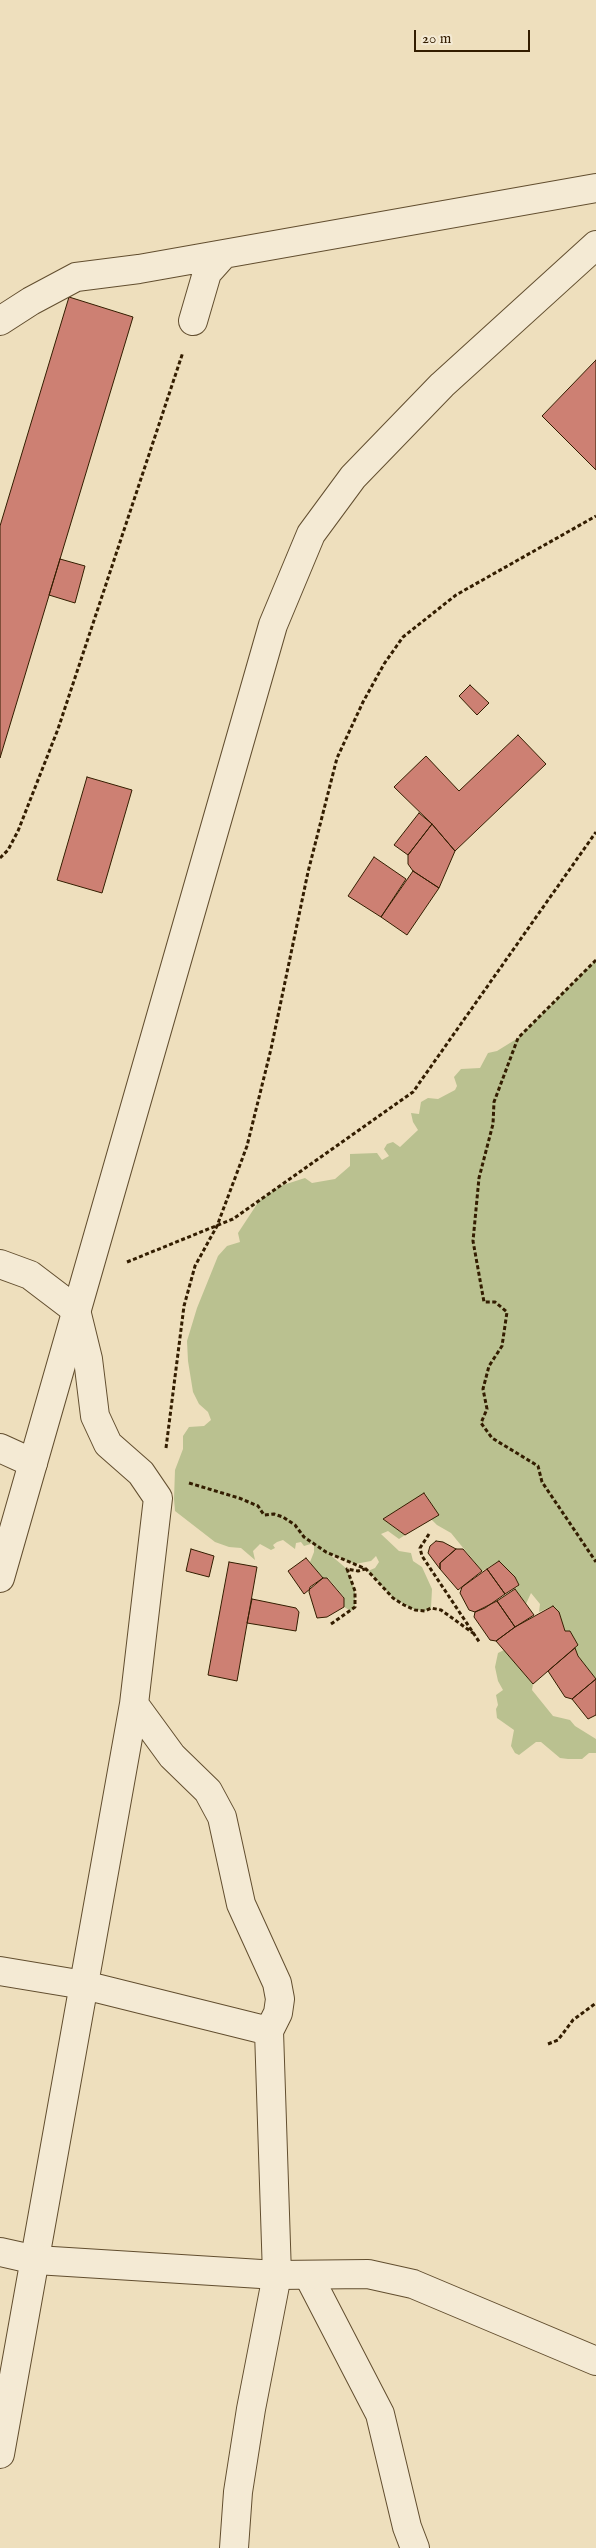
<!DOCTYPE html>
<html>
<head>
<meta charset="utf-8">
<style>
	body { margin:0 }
	#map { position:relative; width:596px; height:2548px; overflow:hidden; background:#eedfbd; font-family:"IM FELL English",serif }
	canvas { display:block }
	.scale { position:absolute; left:414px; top:30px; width:116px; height:22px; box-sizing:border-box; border:2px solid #331d00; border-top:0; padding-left:6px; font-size:15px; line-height:18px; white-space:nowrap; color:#331d00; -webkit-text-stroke:4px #f4ead4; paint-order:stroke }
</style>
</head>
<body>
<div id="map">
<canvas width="596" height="2548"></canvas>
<div class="scale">20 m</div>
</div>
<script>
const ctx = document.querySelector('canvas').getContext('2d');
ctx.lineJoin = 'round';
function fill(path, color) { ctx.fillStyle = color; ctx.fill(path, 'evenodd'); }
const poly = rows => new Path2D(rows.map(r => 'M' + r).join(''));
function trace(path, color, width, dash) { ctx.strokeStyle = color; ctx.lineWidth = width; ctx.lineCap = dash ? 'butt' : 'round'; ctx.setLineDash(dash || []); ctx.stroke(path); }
fill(poly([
	[596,960,596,1679,578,1656,575,1648,578,1645,570,1631,565,1631,559,1612,553,1606,539,1612,540,1604,531,1593,526,1604,515,1589,519,1585,515,1577,499,1561,482,1571,451,1533,437,1525,431,1519,438,1514,425,1493,383,1519,405,1535,399,1539,388,1531,381,1534,399,1551,411,1553,413,1561,422,1567,432,1589,431,1608,425,1611,415,1610,393,1598,368,1571,375,1568,379,1562,376,1556,371,1561,355,1564,328,1553,347,1569,355,1591,355,1607,351,1611,344,1607,344,1597,328,1578,323,1578,310,1562,314,1552,314,1543,304,1546,301,1542,296,1543,295,1549,283,1540,277,1542,273,1545,275,1548,271,1550,260,1544,253,1551,255,1560,241,1548,229,1547,215,1542,175,1511,174,1499,175,1470,183,1449,183,1436,189,1427,204,1426,211,1420,208,1412,199,1404,193,1392,188,1361,187,1341,197,1308,218,1256,227,1246,240,1242,238,1233,259,1201,280,1186,305,1178,312,1183,335,1179,350,1166,350,1154,377,1153,382,1160,389,1156,384,1149,387,1144,393,1142,400,1147,418,1130,413,1122,411,1113,419,1114,421,1102,428,1098,438,1099,455,1090,457,1086,454,1077,461,1069,480,1068,488,1053,497,1051,518,1038],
	[504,1650,533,1684,532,1690,553,1716,570,1720,575,1726,596,1739,596,1753,589,1753,582,1759,568,1759,560,1758,541,1742,536,1742,519,1755,515,1753,511,1746,514,1730,497,1718,496,1709,498,1705,496,1695,503,1690,498,1681,495,1667,498,1653]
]), '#bac190');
const building = poly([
	[69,297,133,317,0,758,0,526,69,297],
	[596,360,596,470,542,416,596,360],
	[60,559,85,566,75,603,49,595,60,559],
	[470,685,489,703,477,715,459,696,470,685],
	[518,735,546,764,455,851,432,824,394,787,426,756,459,791,518,735],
	[87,777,132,790,102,893,57,880,87,777],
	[419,813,432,824,408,855,394,845,419,813],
	[432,824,455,851,439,888,413,871,408,864,408,855,432,824],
	[374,857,406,879,381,917,348,896,374,857],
	[413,871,439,888,407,935,381,917,413,871],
	[424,1493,439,1515,405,1535,383,1519,424,1493],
	[436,1541,443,1542,456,1549,440,1563,440,1569,428,1553,430,1546,436,1541],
	[191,1549,214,1556,209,1577,186,1571,191,1549],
	[456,1549,463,1549,482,1571,458,1590,440,1569,440,1563,456,1549],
	[306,1558,323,1578,304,1594,288,1571,306,1558],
	[499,1561,515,1577,519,1585,505,1594,487,1569,499,1561],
	[229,1562,257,1567,237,1681,208,1675,229,1562],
	[487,1569,505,1594,485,1608,475,1612,469,1610,460,1593,462,1587,487,1569],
	[323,1578,327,1578,344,1598,344,1607,327,1617,317,1618,309,1592,310,1587,323,1578],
	[515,1589,534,1615,515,1627,497,1601,515,1589],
	[252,1599,296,1608,299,1612,296,1631,247,1623,252,1599],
	[497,1601,515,1627,496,1641,490,1640,474,1617,475,1612,497,1601],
	[553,1606,559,1612,565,1631,570,1631,578,1645,533,1684,496,1641,515,1627,553,1606],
	[575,1648,578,1656,596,1679,572,1699,565,1697,548,1671,575,1648],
	[596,1679,596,1715,588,1719,572,1699,596,1679]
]);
fill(building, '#cd8073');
trace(building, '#331d00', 1);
const minor = poly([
	[0,321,31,301,76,277,139,269,596,188],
	[193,321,207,273,224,254],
	[0,1264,30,1275,76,1310,88,1359,95,1416,108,1444,141,1473,158,1498,134,1704,0,2454],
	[0,1448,33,1463],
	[134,1704,172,1756,208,1791,222,1817,241,1904,277,1983,280,1999,278,2013,269,2031,277,2275,251,2409,238,2492,234,2548],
	[0,1971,84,1985,269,2031],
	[308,2275,380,2414,407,2527,415,2548]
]);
const tertiary = poly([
	[0,1578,273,625,311,534,353,477,442,385,596,245],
	[0,2252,36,2260,277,2275,368,2274,413,2284,596,2361]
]);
trace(minor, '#624e2f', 30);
trace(tertiary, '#624e2f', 30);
trace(poly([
	[0,858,8,850,18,831,58,729,183,352],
	[596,960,518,1038,494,1102,493,1124,479,1178,473,1241,484,1302,495,1302,507,1312,502,1346,489,1366,483,1389,487,1409,481,1423,492,1438,538,1466,542,1482,596,1562],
	[127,1262,233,1219,413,1092,596,832],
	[166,1448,184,1306,195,1266,217,1226,247,1146,271,1049,308,872,337,758,363,702,384,664,403,637,456,595,596,516],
	[189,1483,239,1498,258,1506,264,1515,274,1514,283,1517,295,1525,304,1537,326,1552,366,1569,393,1598,404,1605,415,1610,425,1611,431,1608,441,1610,473,1633],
	[429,1534,420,1548,422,1556,480,1643],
	[331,1624,355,1607,355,1591,347,1569,358,1571,365,1569],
	[548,2044,558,2040,573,2020,596,2003]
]), '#331d00', 3, [4, 2.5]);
trace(minor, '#f4ead4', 28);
trace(tertiary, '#f4ead4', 28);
</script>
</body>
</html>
